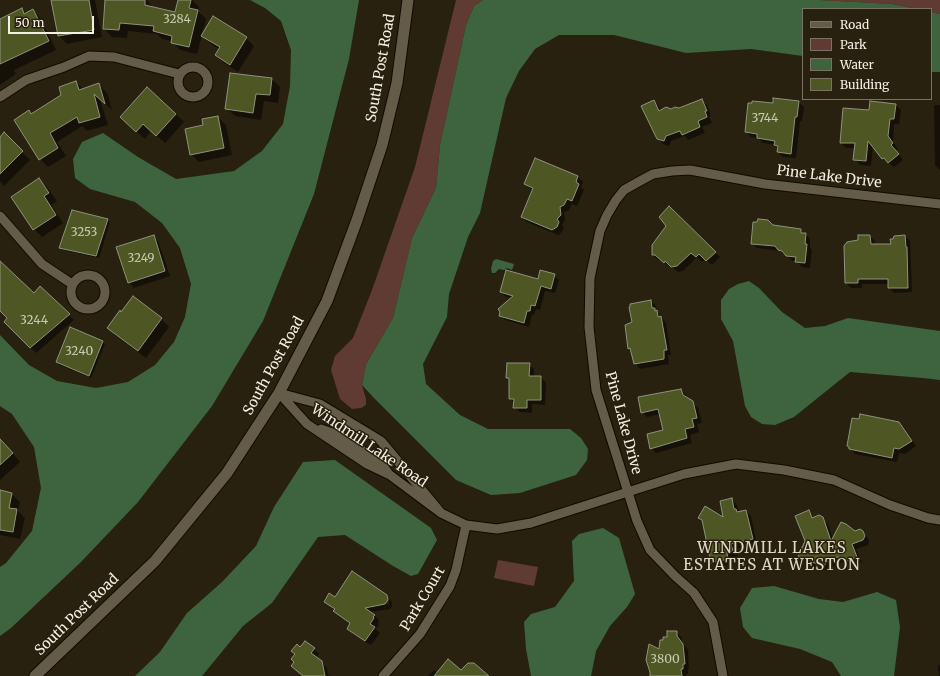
<!DOCTYPE html>
<html>
<head>
<meta charset="utf-8">
<style>
	body { margin:0 }
	#map { position:relative; width:940px; height:676px; overflow:hidden; background:#28210f; font-family:Merriweather,serif }
	canvas { display:block }
	.legend { position:absolute; left:802px; top:8px; width:130px; height:92px; box-sizing:border-box; background:#28210f; border:1px solid #7a7364; margin:0; padding:5px 7px; list-style:none; font-size:12px; color:#f4efe4 }
	.legend li { display:flex; align-items:center; gap:8px; height:20px }
	.legend b { width:20px; border:1px solid #7a7364 }
	.scale { position:absolute; left:8px; top:16px; width:86px; height:18px; box-sizing:border-box; border:2px solid #f4efe4; border-top:0; padding-left:5px; font-size:12px; line-height:14px; white-space:nowrap; color:#f4efe4; -webkit-text-stroke:3px #28210f; paint-order:stroke }
</style>
</head>
<body>
<div id="map">
<canvas width="940" height="676"></canvas>
<ul class="legend">
<li><b style="height:5px;background:#645c48"></b>Road</li>
<li><b style="height:11px;background:#603b33"></b>Park</li>
<li><b style="height:11px;background:#3d643f"></b>Water</li>
<li><b style="height:11px;background:#4e5623"></b>Building</li>
</ul>
<div class="scale">50 m</div>
</div>
<script>
const ctx = document.querySelector('canvas').getContext('2d');
ctx.lineJoin = 'round';
function fill(path, color) { ctx.fillStyle = color; ctx.fill(path, 'evenodd'); }
const poly = rows => new Path2D(rows.map(r => 'M' + r).join(''));
function trace(path, color, width, dash) { ctx.strokeStyle = color; ctx.lineWidth = width; ctx.lineCap = dash ? 'butt' : 'round'; ctx.setLineDash(dash || []); ctx.stroke(path); }
function write(font, color, halo, rows, align = 'center') {
  ctx.font = font + ' Merriweather,serif'; ctx.lineWidth = 3; ctx.setLineDash([]); ctx.textBaseline = 'middle'; ctx.strokeStyle = halo; ctx.fillStyle = color; for (const [text, x, y, turn = 0] of rows) {
    ctx.save(); ctx.translate(x, y); ctx.rotate((+turn || 0) * Math.PI / 180); ctx.textAlign = isNaN(turn) ? turn : align; if (halo) ctx.strokeText(text, 0, 0); ctx.fillText(text, 0, 0); ctx.restore();
  }
}
fill(poly([
	[456,0,483,0,474,6,466,25,440,145,436,188,412,238,393,318,366,364,362,385,366,399,366,405,361,408,352,409,340,399,331,370,335,356,353,338,372,290,415,167],
	[819,0,940,0,940,14,931,12,931,9,918,9,892,4],
	[498,560,538,567,534,586,494,578]
]), '#603b33');
fill(poly([
	[250,0,359,0,349,59,314,194,263,321,212,406,138,502,81,562,11,628,0,636,0,567,6,563,32,531,41,488,34,447,12,414,0,406,0,335,29,365,57,381,96,388,128,382,155,365,174,342,185,317,191,284,180,248,162,223,135,202,90,189,75,178,73,159,82,142,103,133,138,157,176,179,234,171,262,151,283,124,290,86,291,50,281,21,265,8],
	[483,0,819,0,892,4,918,9,803,9,803,56,751,49,686,53,614,35,559,35,535,49,519,71,506,98,480,213,468,237,449,294,447,317,423,364,426,384,460,415,488,429,570,429,581,438,588,449,587,460,576,475,520,493,491,495,456,480,373,397,362,385,366,364,393,318,412,238,436,188,440,145,466,25,474,6],
	[931,12,940,14,940,72,931,72],
	[496,259,514,264,512,270,507,268,504,270,499,269,495,273,492,273,491,269,493,261],
	[749,281,759,288,782,312,805,328,825,326,848,318,940,331,940,380,923,378,850,372,794,417,775,425,762,424,751,417,745,406,733,341,721,319,721,300,729,289,738,284],
	[335,460,431,528,437,540,418,574,411,576,393,566,345,535,318,537,272,603,243,626,202,676,135,676,160,652,187,613,222,582,256,546,274,507,303,462],
	[603,528,619,538,635,594,627,607,610,626,596,651,591,676,531,676,526,649,524,622,531,614,555,607,574,581,572,541,579,534],
	[774,586,819,599,843,602,877,592,896,600,900,627,894,676,841,676,832,662,800,649,752,638,743,627,740,608,752,588]
]), '#3d643f');
fill(poly([
	[52,0,95,0,102,37,67,44,59,36],
	[106,0,147,0,153,8,176,13,179,0,192,0,199,7,198,11,206,19,197,54,180,50,172,41,162,39,157,34,128,31,127,38,112,37,104,29],
	[21,10,26,14,33,10,41,19,56,50,14,70,16,74,0,85,0,20],
	[203,36,246,38,254,46,238,72,224,63,216,55,219,49,211,44],
	[272,79,280,87,278,103,264,101,261,120,235,116,226,108],
	[76,82,83,89,98,84,107,93,112,110,100,99,108,125,87,131,82,126,57,142,66,156,48,167,40,159,29,112,32,114,62,96],
	[701,100,707,105,711,116,709,117,712,123,702,127,705,133,688,140,685,136,671,141,669,146,663,144,658,138,653,101,659,106,661,111,679,109],
	[798,102,804,107,802,121,800,121,796,158,783,157,778,152,778,148,776,145,763,143,758,138,751,137,746,132,773,104],
	[896,105,901,110,899,124,894,124,893,142,898,149,896,150,903,160,894,167,883,159,873,146,871,166,860,165,855,159,856,148,846,148,841,143,870,111],
	[934,105,940,105,940,170,935,165],
	[176,114,184,122,165,143,151,131,145,139,129,125],
	[218,117,226,125,232,155,199,162,191,154,204,126],
	[4,134,30,160,4,186,0,181,0,138],
	[535,159,578,177,583,182,581,187,584,190,577,206,572,204,569,210,564,212,565,220,562,225,564,228,562,232,558,235,527,222,522,217,533,190,525,184],
	[39,179,47,187,57,201,51,205,63,223,42,237,34,229],
	[669,208,720,257,712,265,705,259,702,262,697,257,683,271,678,272,671,266,670,267,661,260,658,260,653,255,668,226],
	[73,212,108,220,110,222,99,258,63,250,60,247],
	[773,226,801,230,810,239,810,248,812,250,810,268,802,267,796,261,793,261,780,251,757,248,752,243],
	[153,236,158,241,170,276,134,288,129,282],
	[870,236,875,241,875,245,892,245,905,236,910,241,912,292,894,293,889,287,889,284,862,284,862,288,851,288,846,283,859,241],
	[0,262,34,294,69,315,74,320,36,353,5,322,9,318,0,310],
	[554,275,559,280,555,293,545,291,540,310,536,309,534,315,532,315,529,327,505,320,500,316,512,298,506,297,501,292],
	[651,301,656,306,657,311,666,323,671,355,668,355,669,364,640,369,635,363,632,351,629,348,633,322],
	[161,319,169,327,146,358,116,336,108,328],
	[103,342,105,344,91,378,59,365,57,362],
	[529,364,534,369,534,377,541,377,546,383,545,405,532,404,532,413,520,412,514,407,514,403,510,399,510,380,507,377],
	[681,390,686,395,687,399,698,408,702,423,697,424,699,432,690,435,692,443,656,453,651,448,664,431,661,414,647,417,642,412],
	[899,423,904,429,916,446,905,454,899,453,897,462,855,454,848,446],
	[0,439,20,462,0,480],
	[0,491,11,494,20,502,18,511,25,518,20,539,0,535],
	[732,499,737,505,739,512,746,511,751,516,757,544,736,549,738,556,731,558,733,564,717,567,712,562,703,522,699,518,725,519],
	[808,512,814,518,822,518,828,524,833,539,855,532,863,532,868,538,869,542,868,545,856,549,862,562,852,566,843,562,831,567,829,572,805,561,799,556,806,541],
	[386,596,387,605,389,605,388,598,392,602,392,606,390,609,370,612,379,620,378,623,379,624,376,629,380,633,371,645,353,634,348,629,351,624,339,616,334,611,335,610,325,602,335,599],
	[677,632,682,638,682,642,688,650,689,669,688,669,688,674,686,674,686,676,654,676,660,650,668,638],
	[301,648,314,649,319,654,316,658,327,668,328,675,330,676,304,676],
	[940,664,940,676,939,676,938,667],
	[434,670,438,673,461,672,487,676,428,676]
]), '#0007');
const building = poly([
	[51,0,89,0,94,30,58,36,51,0],
	[105,0,145,0,145,5,175,12,178,0,191,0,189,8,198,10,189,47,171,43,172,36,153,31,154,26,120,23,119,30,103,29,105,0],
	[22,8,24,14,33,9,49,41,0,64,0,19,22,8],
	[213,16,247,37,230,65,215,55,220,47,201,36,213,16],
	[230,73,272,78,270,95,256,94,253,113,225,109,230,73],
	[76,81,79,90,99,83,105,104,94,94,100,117,79,123,77,117,50,133,58,148,39,160,14,120,29,110,31,114,61,95,59,87,76,81],
	[147,87,176,114,156,136,143,124,136,132,120,117,147,87],
	[773,98,799,101,797,117,795,117,791,154,777,152,778,146,774,145,775,141,757,138,757,134,745,132,748,103,752,103,752,101,773,103,773,98],
	[702,99,707,111,705,111,707,117,698,121,700,127,682,135,680,131,666,136,664,141,657,139,641,106,654,100,659,111,666,107,671,109,675,107,679,108,702,99],
	[870,101,896,104,894,119,890,119,888,136,893,143,891,145,899,154,888,163,884,158,882,159,868,141,866,161,853,160,855,143,840,143,843,108,869,110,870,101],
	[218,116,224,148,190,155,185,129,203,125,202,119,218,116],
	[4,132,23,151,0,174,0,137,4,132],
	[535,158,578,176,576,182,579,184,572,201,567,199,564,205,560,207,561,215,557,219,559,222,557,227,552,230,521,217,533,188,524,184,535,158],
	[39,178,49,193,44,196,56,215,33,230,11,197,39,178],
	[669,206,716,252,706,261,699,254,696,257,691,253,677,266,671,267,665,261,664,263,655,255,652,255,652,245,666,226,659,217,669,206],
	[72,210,108,219,96,256,59,248,72,210],
	[758,219,768,220,773,225,801,229,801,233,806,233,805,244,807,244,805,263,795,262,796,257,786,256,782,251,778,250,775,246,751,244,753,222,757,222,758,219],
	[154,235,165,271,128,283,116,247,154,235],
	[858,235,870,235,871,244,891,244,890,239,893,239,894,236,905,235,906,247,907,247,908,288,888,288,888,279,858,279,858,283,845,283,844,246,847,242,858,240,858,235],
	[0,261,34,293,40,286,70,314,30,348,4,322,7,318,0,311,0,261],
	[506,270,538,279,540,270,555,274,551,289,541,286,535,306,531,305,530,311,527,311,524,323,499,316,500,312,498,309,513,296,500,292,506,270],
	[133,296,162,318,138,351,107,328,120,310,121,312,133,296],
	[651,300,652,308,655,308,655,311,657,310,658,317,661,316,667,350,664,350,664,359,634,364,630,348,628,349,625,325,632,322,629,307,630,307,630,304,651,300],
	[70,327,103,341,89,376,56,362,70,327],
	[507,363,530,363,529,376,541,376,541,400,527,400,527,408,513,408,514,399,509,399,509,378,506,378,507,363],
	[681,389,683,395,693,401,697,418,692,419,694,427,685,429,687,438,650,449,647,434,663,430,658,409,641,413,638,397,681,389],
	[860,414,899,422,912,441,899,449,894,448,892,458,849,449,849,447,847,446,852,418,859,419,860,414],
	[0,439,13,453,0,465,0,439],
	[0,490,12,493,9,508,17,509,13,532,0,530,0,490],
	[732,498,734,509,736,509,737,512,746,510,753,539,731,544,733,551,727,552,728,559,711,563,702,520,698,518,705,506,723,517,720,501,732,498],
	[809,510,812,518,819,515,823,517,831,541,841,522,846,524,855,531,860,529,863,531,865,536,863,540,852,544,857,557,847,561,837,557,826,562,824,567,798,556,805,541,795,516,809,510],
	[352,571,387,595,388,600,385,604,365,608,375,615,373,617,374,618,370,624,375,627,365,641,347,629,350,623,333,611,335,609,324,602,329,593,335,597,352,571],
	[667,631,677,631,677,636,683,644,685,664,683,664,683,669,681,669,682,676,650,676,650,672,646,660,649,644,659,649,660,640,663,640,663,637,667,637,667,631],
	[305,641,315,648,311,653,322,661,325,676,303,676,291,666,294,662,291,659,295,654,291,651,297,644,300,647,305,641],
	[448,659,461,670,468,663,474,663,489,676,434,676,448,659]
]);
fill(building, '#4e5623');
trace(building, '#8e937d', 1);
const minor = poly([
	'178 82a15 15 0 1 1 30 0a15 15 0 1 1-30 0Z',
	[0,97,26,80,64,67,89,56,114,57,179,74],
	[0,216,42,264,72,284],
	'71 292a17 17 0 1 1 34 0a17 17 0 1 1-34 0Z',
	[321,429,340,436,380,462,388,473],
	[441,513,381,441,320,404,279,393,307,424,367,464,390,475,441,513,466,525,497,529,531,523,684,474,736,464,784,470,834,480,890,505,928,518,940,520],
	[383,676,420,634,450,586,456,570,466,525],
	[723,676,713,622,694,593,675,576,650,550,637,521,596,390,589,327,590,278,600,231,607,215,616,200,624,190,640,181,653,174,672,171,690,170,765,184,940,204]
]);
const tertiary = poly([
	[35,676,155,561,227,473,279,393,327,301,357,220,382,145,397,83,408,0]
]);
trace(minor, '#110a00', 11);
trace(tertiary, '#110a00', 13);
trace(minor, '#645c48', 9);
trace(tertiary, '#645c48', 11);
write('12px', '#cac9b4', null, [
	["3284",177,20],
	["3744",765,119],
	["3253",84,233],
	["3249",141,259],
	["3244",34,321],
	["3240",79,352],
	["3800",665,660]
]);
write('14px', '#f4efe4', '#28210f', [
	["South Post Road",381,68,-80],
	["Pine Lake Drive",829,177,7],
	["South Post Road",274,366,-61],
	["Pine Lake Drive",623,423,75],
	["Windmill Lake Road",369,446,34],
	["Park Court",423,599,-59],
	["South Post Road",77,615,-44]
]);
ctx.letterSpacing = '1px';
write('15px', '#e1d8c2', '#28210f', [
	["WINDMILL LAKES",772,549],
	["ESTATES AT WESTON",772,566]
]);
ctx.letterSpacing = '0px';
</script>
</body>
</html>
